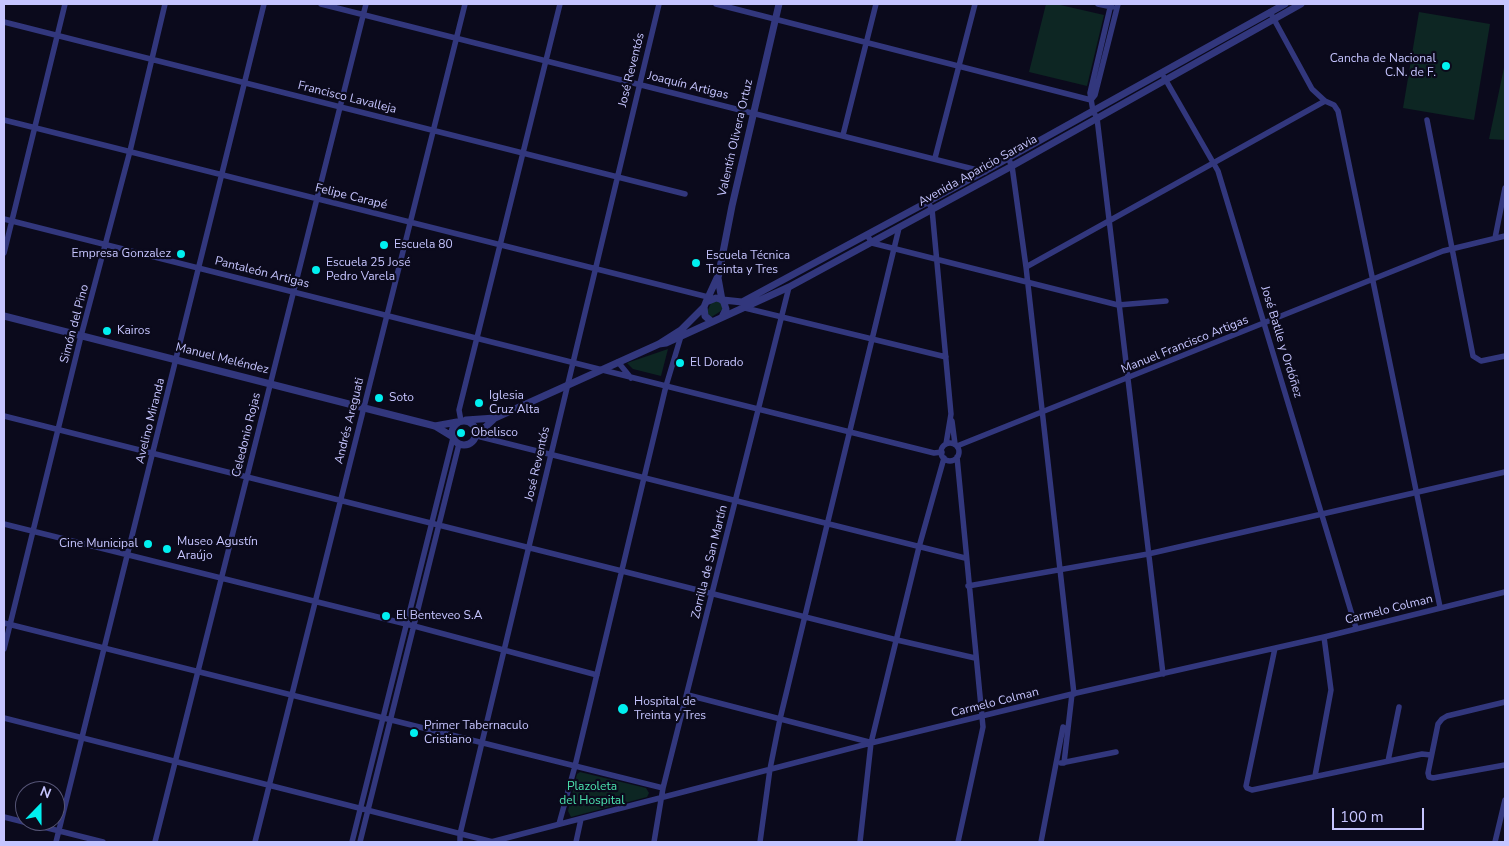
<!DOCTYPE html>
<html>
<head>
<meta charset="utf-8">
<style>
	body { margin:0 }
	#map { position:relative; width:1509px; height:846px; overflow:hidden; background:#0b0a1c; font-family:"Nunito Sans",sans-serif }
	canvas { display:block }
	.frame { position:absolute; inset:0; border:5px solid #c6c5ff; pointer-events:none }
	.north { position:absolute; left:15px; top:781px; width:50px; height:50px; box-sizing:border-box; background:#0b0a1c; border:1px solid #565577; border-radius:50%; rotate:22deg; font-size:14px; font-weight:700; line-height:20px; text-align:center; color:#c6c5ff }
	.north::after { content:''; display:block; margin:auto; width:18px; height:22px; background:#00f0f0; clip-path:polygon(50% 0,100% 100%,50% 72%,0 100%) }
	.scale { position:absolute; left:1332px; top:808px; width:92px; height:22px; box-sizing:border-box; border:2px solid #c6c5ff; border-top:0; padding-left:6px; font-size:15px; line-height:18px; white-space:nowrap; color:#c6c5ff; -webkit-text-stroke:4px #0b0a1c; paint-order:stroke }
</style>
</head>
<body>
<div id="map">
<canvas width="1509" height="846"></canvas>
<div class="frame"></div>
<div class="north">N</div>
<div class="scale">100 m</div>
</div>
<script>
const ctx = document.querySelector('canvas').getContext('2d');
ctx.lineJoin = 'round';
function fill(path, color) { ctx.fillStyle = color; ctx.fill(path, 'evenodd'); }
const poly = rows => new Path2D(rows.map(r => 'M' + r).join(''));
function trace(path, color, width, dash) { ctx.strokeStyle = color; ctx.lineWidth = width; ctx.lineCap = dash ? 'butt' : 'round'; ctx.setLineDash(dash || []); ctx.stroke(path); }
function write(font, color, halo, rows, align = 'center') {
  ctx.font = font + ' "Nunito Sans",sans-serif'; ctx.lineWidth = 4.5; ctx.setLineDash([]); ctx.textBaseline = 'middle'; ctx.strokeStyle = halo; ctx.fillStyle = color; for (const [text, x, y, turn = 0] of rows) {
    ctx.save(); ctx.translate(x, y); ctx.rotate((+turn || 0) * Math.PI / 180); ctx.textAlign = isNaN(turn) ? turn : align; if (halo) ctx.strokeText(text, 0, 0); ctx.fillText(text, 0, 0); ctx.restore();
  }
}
fill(poly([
	[1046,4,1056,4,1104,15,1087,86,1029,72],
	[1419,12,1490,24,1474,120,1403,108],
	[1505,63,1505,140,1489,139],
	[715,301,721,302,724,309,710,318,707,312,711,303],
	[668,349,661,376,633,369,627,363],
	[580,772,646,788,649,793,647,797,571,817,568,811,577,774]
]), '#0d2623');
trace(poly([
	[321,4,985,172],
	[716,4,1091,100],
	[1098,4,1112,7],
	[1111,4,1090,93,1093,111,1097,118,1163,674],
	[1270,12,1312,89,1325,101,1334,105,1338,111,1440,607],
	[4,22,685,194],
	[1164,77,1218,171,1356,628],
	[1091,100,1095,95,1118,4],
	[4,120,708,297],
	[1427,120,1473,356,1481,361,1505,356],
	[843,135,876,4],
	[935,158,975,4],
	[1008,158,1012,166,1026,267,1074,694],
	[928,202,932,209,951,414,946,444],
	[4,219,666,386,934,453,942,452],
	[867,235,872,243,1118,305,1166,301],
	[1495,238,1505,188],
	[4,253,65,4],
	[1026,267,1325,101],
	[745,308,946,357],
	[618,362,631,378],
	[4,416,897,640,975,658],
	[461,421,459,410,560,4],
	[952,421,955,444],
	[477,436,965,558],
	'941 452a9 9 0 1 1 18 0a9 9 0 1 1-18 0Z',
	[957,446,1443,251,1505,236],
	[957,457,983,727,958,842],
	[4,524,414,626,597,675],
	[968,586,1148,554,1505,472],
	[4,623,663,788],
	[1275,648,1246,786,1247,788,1252,790,1422,754,1431,755],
	[4,649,81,336,130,151,165,4],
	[688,695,869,742],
	[1505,702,1447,716,1442,719,1438,724,1428,773,1429,777,1433,778,1505,765],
	[4,718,493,842],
	[1388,761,1399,707],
	[1061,763,1116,752],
	[1064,763,1072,694],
	[1315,776,1331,690,1324,637],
	[4,817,103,842],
	[559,824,575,766,666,386,681,336],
	[56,842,264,4],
	[155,842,366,4],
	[255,842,465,4],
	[352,842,453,438],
	[360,842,459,444],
	[460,842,460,834,659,4],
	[491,842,871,743,1072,694,1324,637,1505,592],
	[576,842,581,819],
	[654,842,663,788,789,287],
	[760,842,770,769,780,719,899,228],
	[860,842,871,743,919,547,944,458],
	[1041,842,1063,727],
	[1495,842,1505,800]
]), '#32377d', 5.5);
trace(poly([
	[722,300,718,278,732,206,779,4],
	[723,300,742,302,985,171,1285,4],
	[706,302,717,278],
	[4,316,435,426,453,437],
	[712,322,705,316,704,307,706,302,716,298,723,300,726,309,722,317],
	[659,344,666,343,789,287,1012,166,1301,4],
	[466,420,495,418],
	'452 433a12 12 0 1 1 24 0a12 12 0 1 1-24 0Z',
	[435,426,457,422],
	[477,435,495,418,659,344,681,330,704,307]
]), '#32377d', 7);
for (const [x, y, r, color] of [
	[1446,66,5,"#00f0f0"],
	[384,245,5,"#00f0f0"],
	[181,254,5,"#00f0f0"],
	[696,263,5,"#00f0f0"],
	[316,270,5,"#00f0f0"],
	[107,331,5,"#00f0f0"],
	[680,363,5,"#00f0f0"],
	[379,398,5,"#00f0f0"],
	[479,403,5,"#00f0f0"],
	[461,433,5,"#00f0f0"],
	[148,544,5,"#00f0f0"],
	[167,549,5,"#00f0f0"],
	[386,616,5,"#00f0f0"],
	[623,709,6,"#00f0f0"],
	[414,733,5,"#00f0f0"]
]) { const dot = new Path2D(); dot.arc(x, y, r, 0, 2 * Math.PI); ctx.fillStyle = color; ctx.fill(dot); trace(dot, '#0b0a1c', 2); }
write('12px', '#c6c5ff', '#0b0a1c', [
	["Cancha de Nacional",1436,59,"right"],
	["C.N. de F.",1436,73,"right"],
	["Escuela 80",394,245],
	["Empresa Gonzalez",171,254,"right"],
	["Escuela Técnica",706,256],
	["Treinta y Tres",706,270],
	["Escuela 25 José",326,263],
	["Pedro Varela",326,277],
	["Kairos",117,331],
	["El Dorado",690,363],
	["Iglesia",489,396],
	["Cruz Alta",489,410],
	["Soto",389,398],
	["Obelisco",471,433],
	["Museo Agustín",177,542],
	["Araújo",177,556],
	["Cine Municipal",138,544,"right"],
	["El Benteveo S.A",396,616],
	["Hospital de",634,702],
	["Treinta y Tres",634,716],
	["Primer Tabernaculo",424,726],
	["Cristiano",424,740]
], 'left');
write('12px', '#c6c5ff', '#0b0a1c', [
	["José Reventós",632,70,-76],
	["Joaquín Artigas",688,86,14],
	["Francisco Lavalleja",347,98,14],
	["Valentín Olivera Ortuz",736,138,-77],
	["Avenida Aparicio Saravia",978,171,-29],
	["Felipe Carapé",351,197,14],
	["Pantaleón Artigas",262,273,14],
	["Simón del Pino",75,324,-75],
	["José Batlle y Ordóñez",1281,342,73],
	["Manuel Francisco Artigas",1185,345,-22],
	["Manuel Meléndez",222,359,14],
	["Avelino Miranda",151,421,-76],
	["Andrés Areguati",350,421,-76],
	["Celedonio Rojas",247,435,-76],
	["José Reventós",538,464,-77],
	["Zorrilla de San Martín",710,562,-76],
	["Carmelo Colman",1389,610,-14],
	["Carmelo Colman",995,703,-14]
]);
write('12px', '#4ce3af', '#0b0a1c', [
	["Plazoleta",592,787],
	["del Hospital",592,801]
]);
</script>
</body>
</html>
